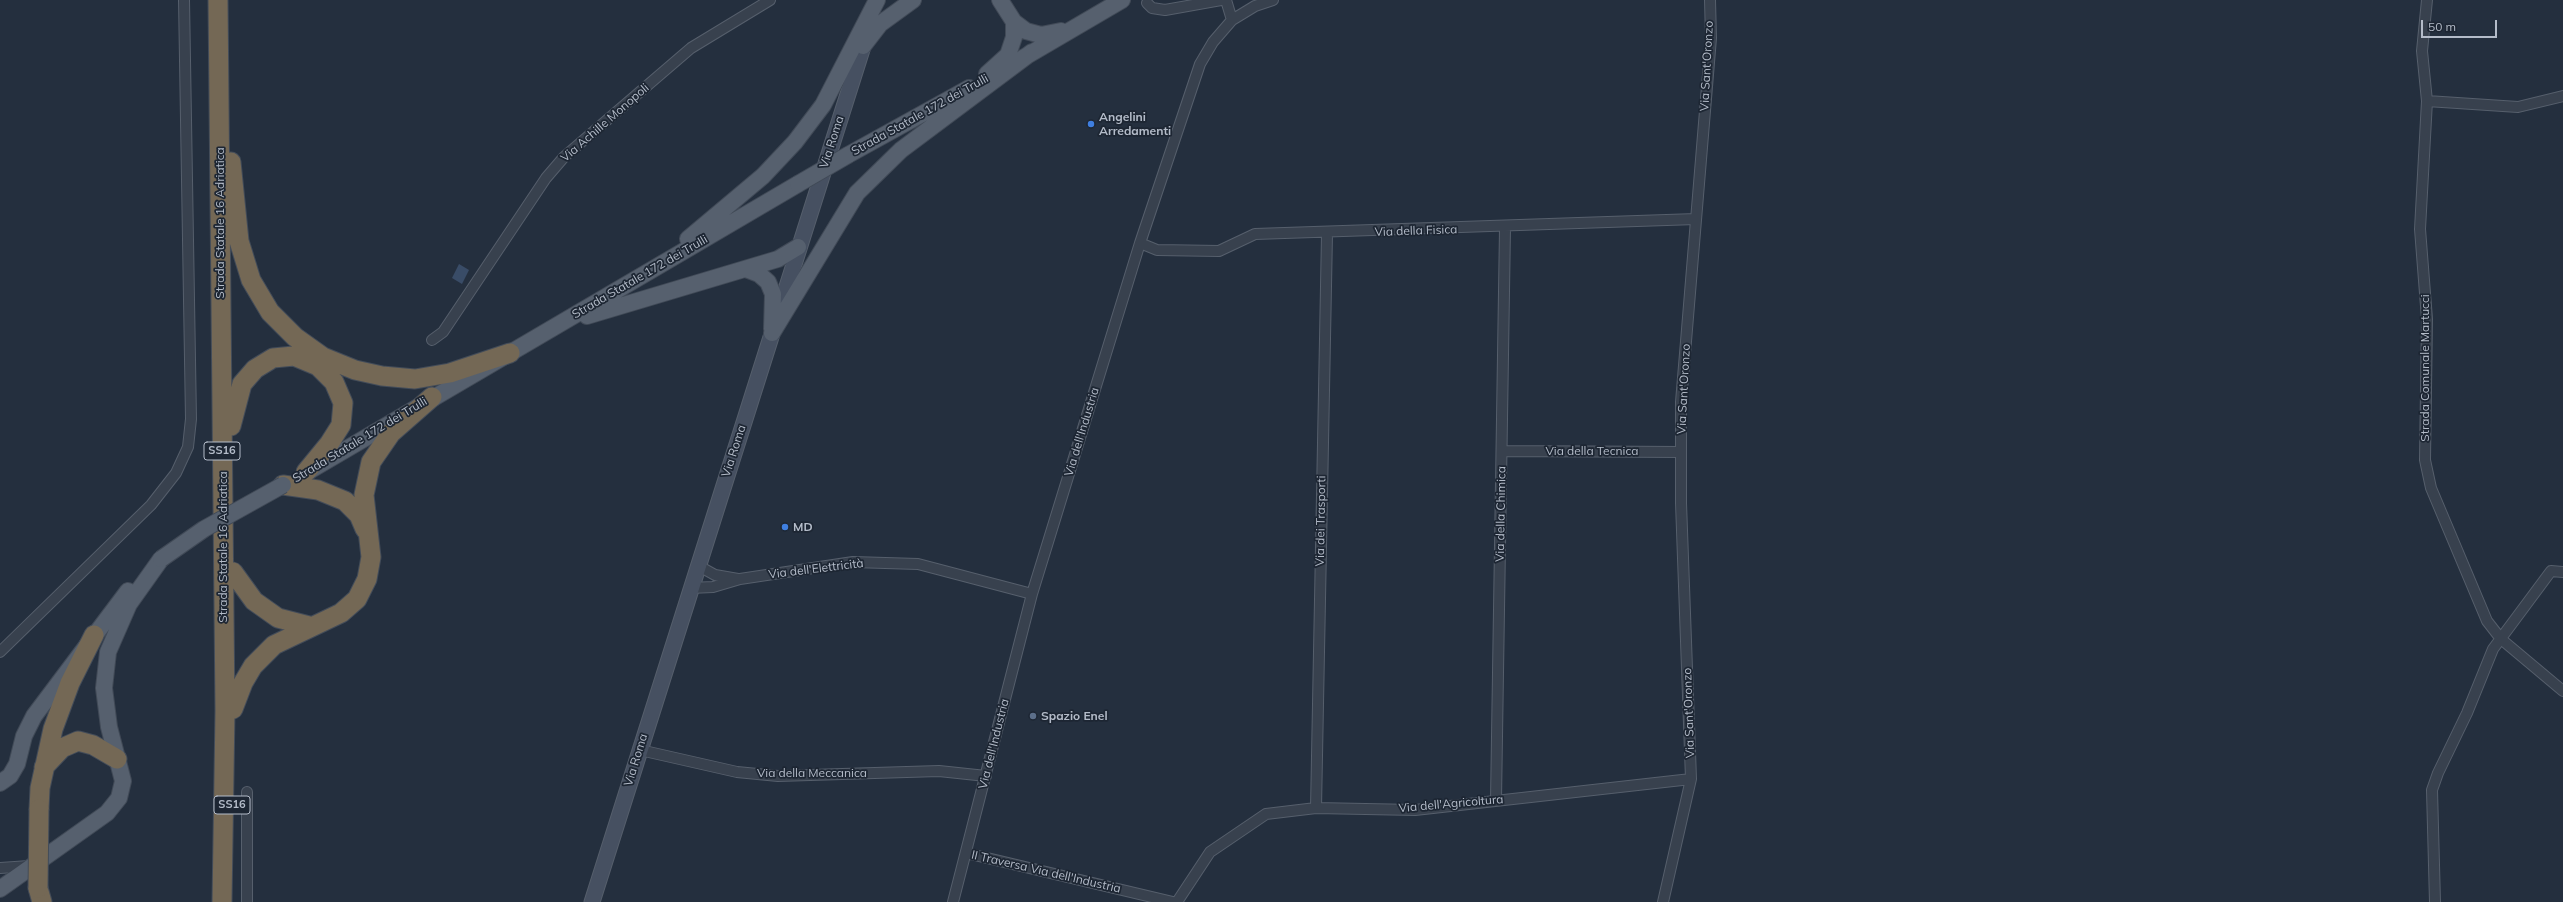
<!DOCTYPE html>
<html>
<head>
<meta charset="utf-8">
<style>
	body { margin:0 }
	#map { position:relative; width:2563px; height:902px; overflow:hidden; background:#242f3e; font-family:Mulish,sans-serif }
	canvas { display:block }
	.scale { position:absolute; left:2421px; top:20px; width:76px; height:18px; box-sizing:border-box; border:2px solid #b4bcc9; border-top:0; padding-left:5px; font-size:12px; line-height:14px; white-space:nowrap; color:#b4bcc9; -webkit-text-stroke:3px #1d2633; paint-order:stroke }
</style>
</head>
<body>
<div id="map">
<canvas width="2563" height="902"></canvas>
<div class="scale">50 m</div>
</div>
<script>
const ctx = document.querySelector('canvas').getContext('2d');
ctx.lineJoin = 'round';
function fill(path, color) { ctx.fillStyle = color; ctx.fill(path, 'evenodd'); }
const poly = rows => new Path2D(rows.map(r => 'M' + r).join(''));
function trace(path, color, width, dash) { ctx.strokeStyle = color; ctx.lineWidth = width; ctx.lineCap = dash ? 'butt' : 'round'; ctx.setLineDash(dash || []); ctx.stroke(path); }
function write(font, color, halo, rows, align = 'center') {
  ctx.font = font + ' Mulish,sans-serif'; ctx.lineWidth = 3.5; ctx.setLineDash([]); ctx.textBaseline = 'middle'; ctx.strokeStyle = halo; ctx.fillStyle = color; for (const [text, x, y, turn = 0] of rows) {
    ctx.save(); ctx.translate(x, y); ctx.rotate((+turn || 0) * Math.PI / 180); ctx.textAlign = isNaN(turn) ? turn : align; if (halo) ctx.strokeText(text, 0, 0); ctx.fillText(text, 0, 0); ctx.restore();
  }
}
fill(poly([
	[459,264,469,270,462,284,452,278]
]), '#394c67');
const street = poly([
	[1226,0,1232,20],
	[2427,0,2422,51,2427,101,2420,229,2427,319,2425,460,2431,488,2487,621,2501,639,2563,691],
	[1147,3,1152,8,1165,10,1221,0],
	[2427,101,2518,107,2563,96],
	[1140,243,1157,250,1219,251,1255,234,1696,219],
	[432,340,443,332,546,178,564,157,691,48,770,0],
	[1502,451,1681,452],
	[697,565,715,575,738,579],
	[690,588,713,587,740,579,853,562,918,564,1032,594],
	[0,652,151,505,176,473,188,447,191,419,184,0],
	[640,750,737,772,778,776,939,771,986,776],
	[1496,800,1505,228],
	[1316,808,1327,234],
	[966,853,1173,902],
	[0,868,29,866],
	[247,902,247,792],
	[953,902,1032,594,1140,243,1200,64,1213,42,1232,20,1255,6,1273,0],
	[1177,902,1210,852,1266,814,1316,808,1415,810,1691,779],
	[1663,902,1691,779,1681,503,1681,402,1711,38,1710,0],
	[2435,902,2432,790,2438,773,2467,713,2493,649,2551,571,2563,572]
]);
const secondary = poly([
	[592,902,867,34]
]);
const primary = poly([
	[1000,0,1014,22,1026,31,1041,35,1061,31],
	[863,46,880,24,913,0],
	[1023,58,1122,0],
	[987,74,1008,55,1014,37,1014,22],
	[848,155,969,88],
	[688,239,763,176,795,142,823,105,877,0],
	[746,269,759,274,768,282,773,294,772,329],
	[587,316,778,259,798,247],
	[772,333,857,193,901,150,1032,52],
	[309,471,798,184],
	[0,783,10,776,17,764,24,736,34,716,128,591],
	[0,889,107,813,119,798,123,781,109,727,104,688,108,652,129,604,161,559]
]);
const highway = poly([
	[218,0,225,711,222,902],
	[231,162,239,241,251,280,270,312,295,337,323,357,355,370,382,376,415,379,450,373,510,353],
	[231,426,242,384,255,369,273,358,294,356,318,366,334,382,343,403,341,425,329,444,306,472],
	[283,485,318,490,345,501,359,515,365,529],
	[233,572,254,601,278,618,309,626],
	[233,709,243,683,253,666,274,645,341,613,357,599,367,579,371,557,364,495,371,462,391,433,432,397],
	[44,767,62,748,78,741,93,745,117,759],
	[39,809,40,788,53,729,70,683,94,635],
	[38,888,42,902]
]);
trace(street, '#565f6c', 12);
trace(secondary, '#565f6c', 17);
trace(primary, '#414a57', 18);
trace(highway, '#434c59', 21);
trace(street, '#38414e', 10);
trace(secondary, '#465061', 15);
trace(primary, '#56606e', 16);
trace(highway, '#746855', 19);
const primaryBridge = poly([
	[798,184,848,155],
	[161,559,204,529,283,485]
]);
const highwayBridge = poly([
	[38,888,39,809]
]);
trace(primaryBridge, '#414a57', 18, []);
trace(highwayBridge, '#434c59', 21, []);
trace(primaryBridge, '#56606e', 16);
trace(highwayBridge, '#746855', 19);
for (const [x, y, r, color] of [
	[1091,124,4,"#3f7fe0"],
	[785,527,4,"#3f7fe0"],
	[1033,716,4,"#5c6f8a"]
]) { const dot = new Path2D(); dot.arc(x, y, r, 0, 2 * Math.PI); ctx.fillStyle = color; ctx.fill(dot); trace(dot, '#1d2633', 1.5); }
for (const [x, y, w] of [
	[222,451,36],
	[232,805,36]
]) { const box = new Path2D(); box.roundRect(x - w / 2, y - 9, w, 18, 3); ctx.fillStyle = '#1d2633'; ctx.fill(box); trace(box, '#b4bcc9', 1); }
write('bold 11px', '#b4bcc9', null, [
	["SS16",222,451],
	["SS16",232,805]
]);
write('12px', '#b4bcc9', '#1d2633', [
	["Via Sant'Oronzo",1707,66,-87],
	["Strada Statale 172 dei Trulli",920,115,-29],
	["Via Achille Monopoli",605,123,-41],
	["Via Roma",832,142,-72],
	["Strada Statale 16 Adriatica",220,223,-90],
	["Via della Fisica",1416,231,-2],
	["Strada Statale 172 dei Trulli",640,277,-30],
	["Strada Comunale Martucci",2425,368,-90],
	["Via Sant'Oronzo",1684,389,-87],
	["Via dell'Industria",1082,432,-73],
	["Strada Statale 172 dei Trulli",360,440,-31],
	["Via Roma",734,451,-72],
	["Via della Tecnica",1592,451],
	["Via della Chimica",1501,514,-89],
	["Via dei Trasporti",1321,521,-89],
	["Strada Statale 16 Adriatica",223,547,-90],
	["Via dell'Elettricità",816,569,-7],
	["Via Sant'Oronzo",1689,713,-92],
	["Via dell'Industria",994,744,-76],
	["Via Roma",636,760,-73],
	["Via della Meccanica",812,773],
	["Via dell'Agricoltura",1451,804,-5],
	["II Traversa Via dell'Industria",1046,872,13]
]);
write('bold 12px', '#b4bcc9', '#1d2633', [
	["Angelini",1099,117],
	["Arredamenti",1099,131],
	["MD",793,527],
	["Spazio Enel",1041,716]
], 'left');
</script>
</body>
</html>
